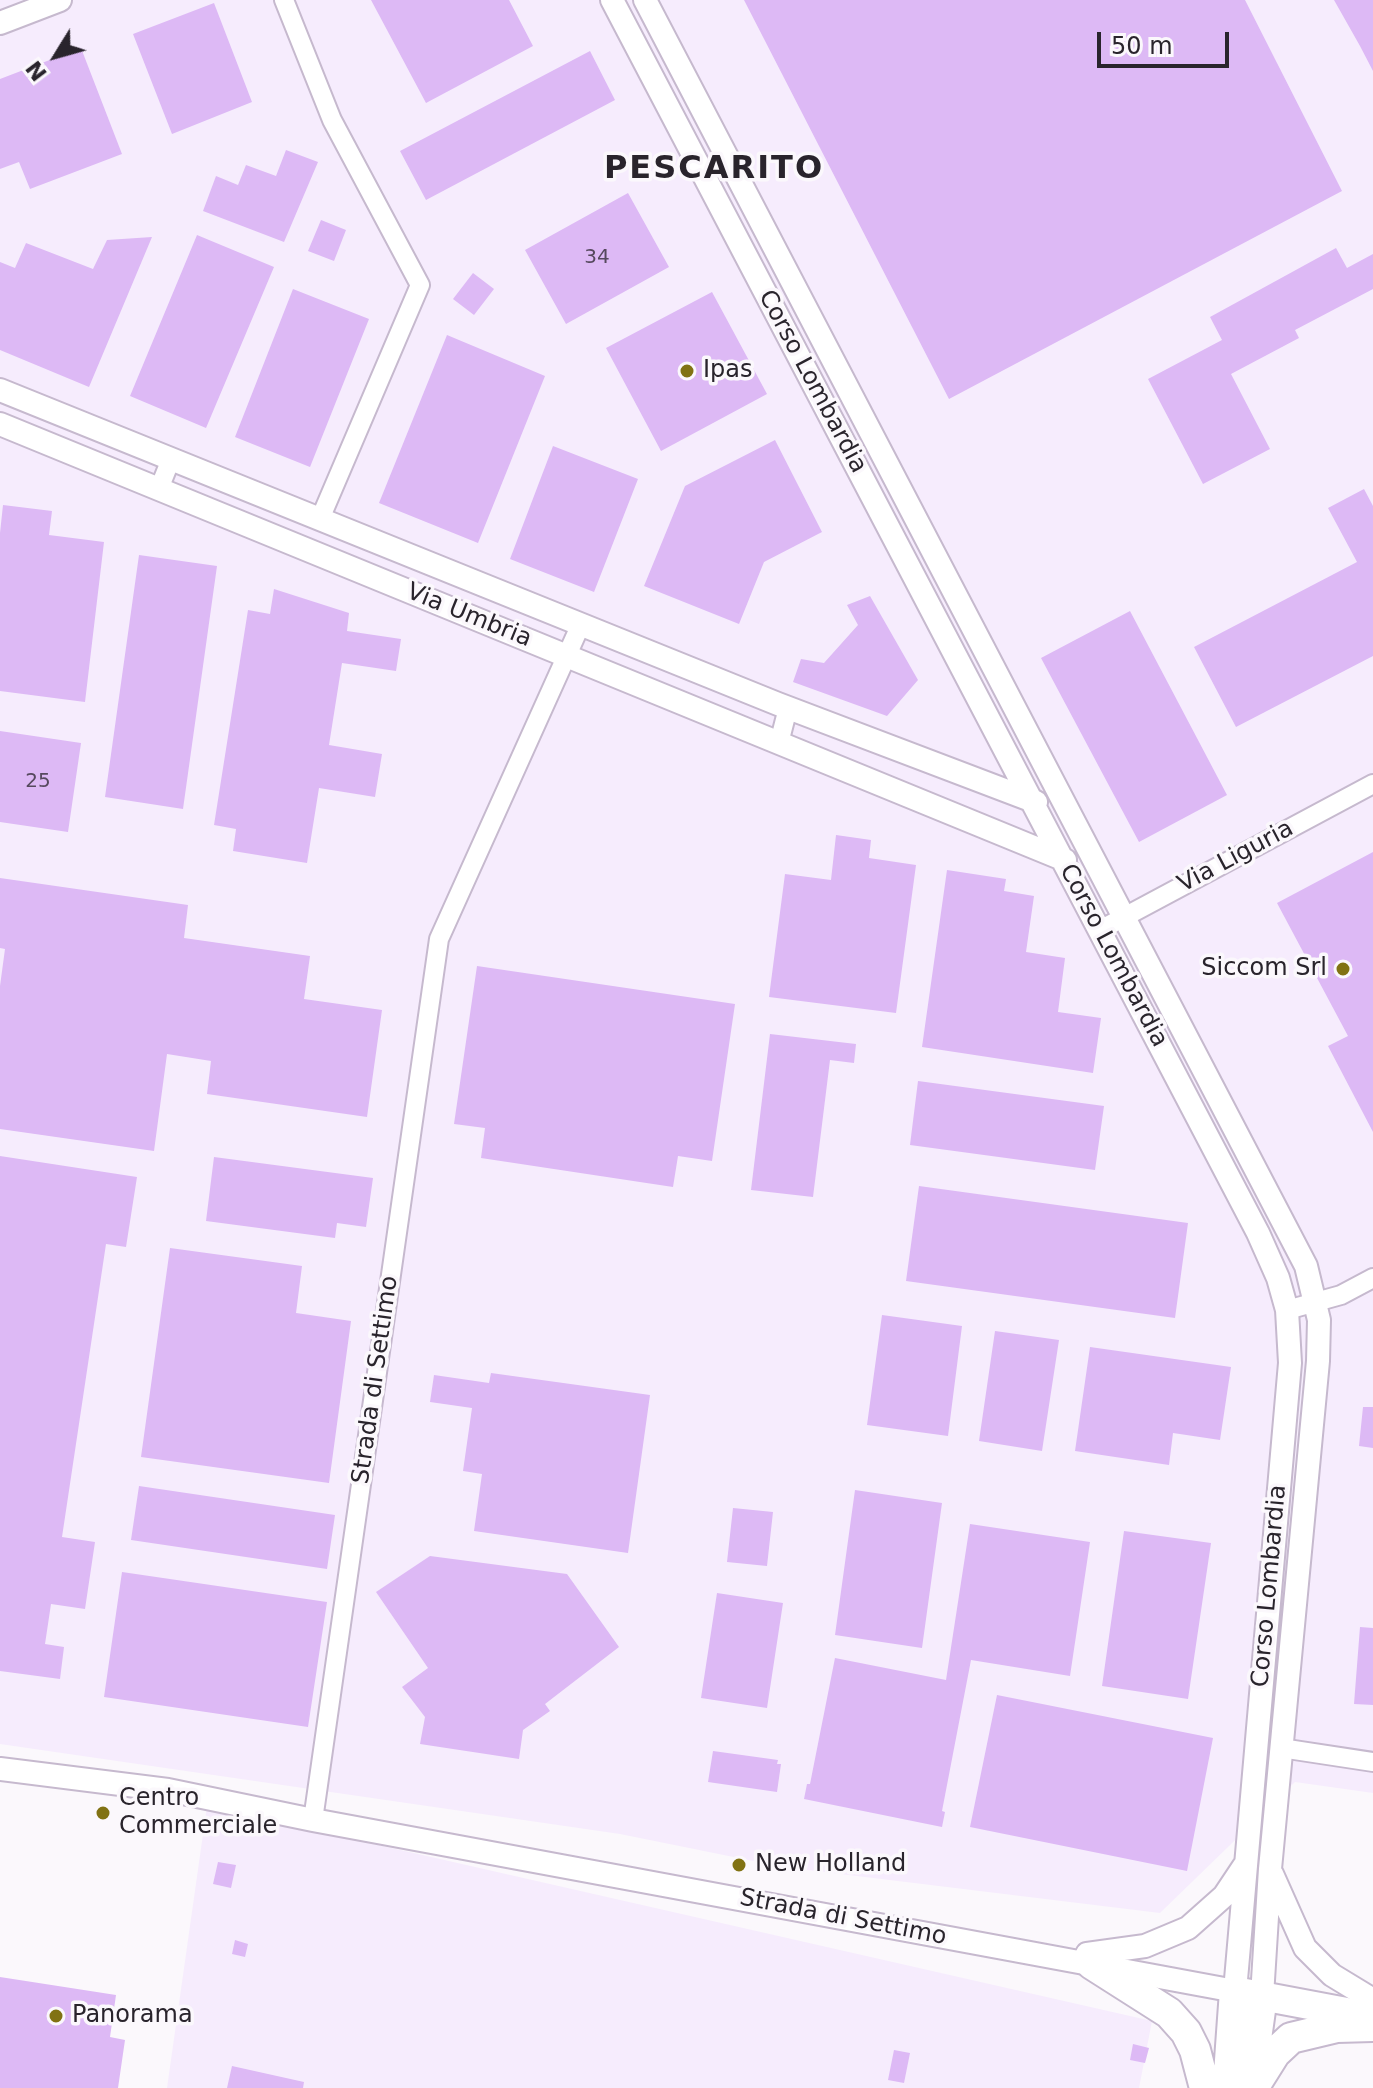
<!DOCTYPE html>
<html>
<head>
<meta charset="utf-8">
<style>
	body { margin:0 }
	#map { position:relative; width:1373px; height:2088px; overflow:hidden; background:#fbf8fc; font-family:"DejaVu Sans",sans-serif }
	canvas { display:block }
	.north { position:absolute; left:16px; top:16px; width:80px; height:80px; -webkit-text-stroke:6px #fbf8fc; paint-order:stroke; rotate:233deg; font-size:22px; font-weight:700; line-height:32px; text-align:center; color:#29242c }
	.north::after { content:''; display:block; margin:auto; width:28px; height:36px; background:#29242c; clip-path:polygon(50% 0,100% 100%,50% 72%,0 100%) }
	.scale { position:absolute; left:1097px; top:32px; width:132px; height:36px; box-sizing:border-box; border:4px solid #29242c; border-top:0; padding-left:10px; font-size:24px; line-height:28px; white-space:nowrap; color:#29242c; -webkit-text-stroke:6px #fbf8fc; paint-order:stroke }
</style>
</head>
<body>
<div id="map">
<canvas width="1373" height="2088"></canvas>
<div class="north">N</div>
<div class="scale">50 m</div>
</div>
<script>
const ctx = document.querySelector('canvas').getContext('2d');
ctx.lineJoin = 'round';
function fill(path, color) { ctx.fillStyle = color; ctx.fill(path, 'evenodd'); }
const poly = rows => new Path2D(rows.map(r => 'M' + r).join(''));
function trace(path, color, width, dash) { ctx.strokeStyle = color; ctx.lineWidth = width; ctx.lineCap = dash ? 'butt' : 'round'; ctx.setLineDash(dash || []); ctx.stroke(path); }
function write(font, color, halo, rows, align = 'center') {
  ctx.font = font + ' "DejaVu Sans",sans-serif'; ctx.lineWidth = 7; ctx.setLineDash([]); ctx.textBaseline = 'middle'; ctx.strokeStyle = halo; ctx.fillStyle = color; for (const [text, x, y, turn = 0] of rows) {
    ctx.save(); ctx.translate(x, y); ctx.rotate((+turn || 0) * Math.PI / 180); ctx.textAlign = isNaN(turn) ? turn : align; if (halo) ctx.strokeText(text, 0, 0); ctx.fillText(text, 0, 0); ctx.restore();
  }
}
fill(poly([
	[0,0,1373,0,1373,1793,1295,1782,1160,1913,783,1867,620,1834,0,1744],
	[207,1806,1152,2021,1139,2088,167,2088]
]), '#f6ecfd');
fill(poly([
	[371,0,509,0,533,46,426,103],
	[744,0,1245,0,1342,191,949,399],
	[1334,0,1373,0,1373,71,1360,46],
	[214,3,252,102,172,134,133,34],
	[81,48,122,154,30,189,19,162,0,169,0,79],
	[590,51,615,100,426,200,400,151],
	[286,150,318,162,284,242,203,211,216,176,238,185,246,165,276,176],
	[628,193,669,267,566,324,525,250],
	[321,220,346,230,334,261,308,251],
	[197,235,274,267,206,428,130,396],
	[152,237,89,387,0,350,0,262,15,268,26,243,93,269,107,240],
	[1336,248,1347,268,1373,254,1373,289,1295,330,1299,338,1231,374,1270,449,1203,484,1148,379,1222,340,1210,317],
	[473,273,494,289,474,315,453,299],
	[293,289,369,319,310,467,235,437],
	[712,292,767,394,661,451,606,348],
	[447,335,545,376,478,543,379,503],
	[775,440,822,532,764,562,739,624,644,586,685,486],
	[553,446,638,479,594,592,510,559],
	[1364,489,1373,506,1373,656,1236,727,1194,647,1357,562,1328,508],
	[3,505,52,511,49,535,104,542,85,702,0,691,0,533],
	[139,555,217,566,183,809,105,797],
	[274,589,349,613,347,631,401,639,396,671,342,663,329,745,382,754,375,797,319,788,307,863,233,851,236,829,214,825,248,610,270,614],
	[870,596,918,680,887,716,793,682,801,659,824,663,858,625,847,605],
	[1130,611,1227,795,1139,842,1041,658],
	[0,731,81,743,68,832,0,822],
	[836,835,871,840,869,858,916,865,896,1013,769,997,785,874,831,880],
	[1373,852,1373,1132,1328,1046,1348,1036,1277,903],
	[947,870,1006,879,1004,891,1034,896,1026,952,1065,958,1058,1012,1101,1018,1093,1073,922,1047],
	[0,878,188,905,184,938,310,956,304,999,382,1010,367,1117,207,1094,211,1061,167,1054,154,1151,0,1129,0,986,5,949,0,948],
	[477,966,735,1004,712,1161,678,1156,673,1187,481,1158,485,1128,454,1124],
	[770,1034,856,1044,854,1063,830,1060,813,1197,751,1190],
	[918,1081,1104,1106,1095,1170,910,1145],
	[0,1156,137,1177,126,1247,106,1244,62,1537,95,1542,85,1609,51,1604,45,1644,64,1647,60,1679,0,1671],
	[214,1157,373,1178,366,1227,337,1223,335,1238,206,1221],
	[919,1186,1188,1223,1175,1318,906,1281],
	[170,1248,302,1266,296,1313,351,1321,329,1483,141,1457],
	[882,1315,962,1326,948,1436,867,1425],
	[995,1331,1059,1340,1042,1451,979,1441],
	[1090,1347,1231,1367,1220,1440,1173,1433,1169,1465,1075,1451],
	[491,1373,650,1395,628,1553,474,1531,482,1474,463,1471,472,1408,430,1402,434,1375,489,1383],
	[1363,1407,1373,1407,1373,1448,1359,1446],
	[139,1486,335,1515,327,1569,131,1540],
	[855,1490,942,1503,922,1648,835,1635],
	[733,1508,773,1512,767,1566,727,1562],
	[970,1524,1090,1542,1070,1676,971,1660,942,1811,945,1812,942,1827,804,1799,807,1784,810,1784,835,1658,946,1680],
	[1124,1531,1211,1543,1188,1699,1102,1686],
	[430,1556,567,1574,619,1647,545,1704,550,1711,523,1730,519,1759,420,1744,425,1717,402,1687,428,1668,376,1592],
	[122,1572,327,1602,308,1727,104,1697],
	[717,1593,783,1603,767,1708,701,1698],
	[1360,1627,1373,1628,1373,1705,1354,1704],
	[997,1695,1213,1738,1187,1871,970,1827],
	[713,1751,778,1760,777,1764,781,1764,777,1792,708,1782],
	[218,1862,236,1865,231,1888,213,1884],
	[235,1940,248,1944,245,1957,232,1954],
	[0,1977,116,1995,110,2037,125,2040,118,2088,0,2088],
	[1133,2044,1149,2048,1145,2063,1130,2060],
	[894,2050,910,2053,904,2083,888,2080],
	[232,2066,304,2082,303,2088,227,2088]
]), '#ddb9f5');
const minor = poly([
	[284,0,332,120,420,285,320,519],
	[159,489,171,459],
	[779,743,788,708],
	[1100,930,1373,784],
	[1287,1310,1341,1295,1373,1278],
	[1281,1748,1373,1762],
	[313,1820,439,939,581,624]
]);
const tertiary = poly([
	[645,0,1306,1266,1319,1320,1318,1361,1270,1869,1262,1996],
	[0,23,60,0],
	[0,390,778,704,1036,802],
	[0,424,1065,860],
	[0,1769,168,1790,313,1820,1235,1991,1290,1363,1287,1310,1278,1278,1258,1233,612,0],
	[1272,1874,1305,1948,1332,1975,1373,2000],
	[1087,1954,1145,1946,1188,1928,1224,1896,1244,1866]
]);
const primary = poly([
	[1240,1992,1373,2017]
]);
const trunk = poly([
	[1092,1964,1169,2013,1186,2032,1195,2050,1205,2088],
	[1250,2082,1262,1996],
	[1228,2088,1235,1991],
	[1253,2088,1275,2053,1291,2038,1337,2027,1373,2026]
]);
trace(minor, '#c6b9ce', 22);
trace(tertiary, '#c6b9ce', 26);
trace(primary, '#c6b9ce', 32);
trace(trunk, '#c6b9ce', 34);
trace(minor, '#fff', 18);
trace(tertiary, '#fff', 22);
trace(primary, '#fff', 28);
trace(trunk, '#fff', 30);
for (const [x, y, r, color] of [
	[687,371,8,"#817213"],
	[1343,969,8,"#817213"],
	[103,1813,8,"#817213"],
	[739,1865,8,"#817213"],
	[56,2016,8,"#817213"]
]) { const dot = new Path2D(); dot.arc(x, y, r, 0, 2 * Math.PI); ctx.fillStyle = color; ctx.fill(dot); trace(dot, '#fbf8fc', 3); }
write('20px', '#56495e', null, [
	["34",597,258],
	["25",38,782]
]);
write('24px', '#29242c', '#fbf8fc', [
	["Ipas",703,371],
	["Siccom Srl",1327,969,"right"],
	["Centro",119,1799],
	["Commerciale",119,1827],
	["New Holland",755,1865],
	["Panorama",72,2016]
], 'left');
write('24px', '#29242c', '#fbf8fc', [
	["Corso Lombardia",812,382,62],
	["Via Umbria",469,616,22],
	["Via Liguria",1236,857,-28],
	["Corso Lombardia",1113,956,62],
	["Strada di Settimo",376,1380,-82],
	["Corso Lombardia",1270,1586,-85],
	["Strada di Settimo",843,1918,11]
]);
ctx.letterSpacing = '2px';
write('bold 32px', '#29242c', '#fbf8fc', [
	["PESCARITO",714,170]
]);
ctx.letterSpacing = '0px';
</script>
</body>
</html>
